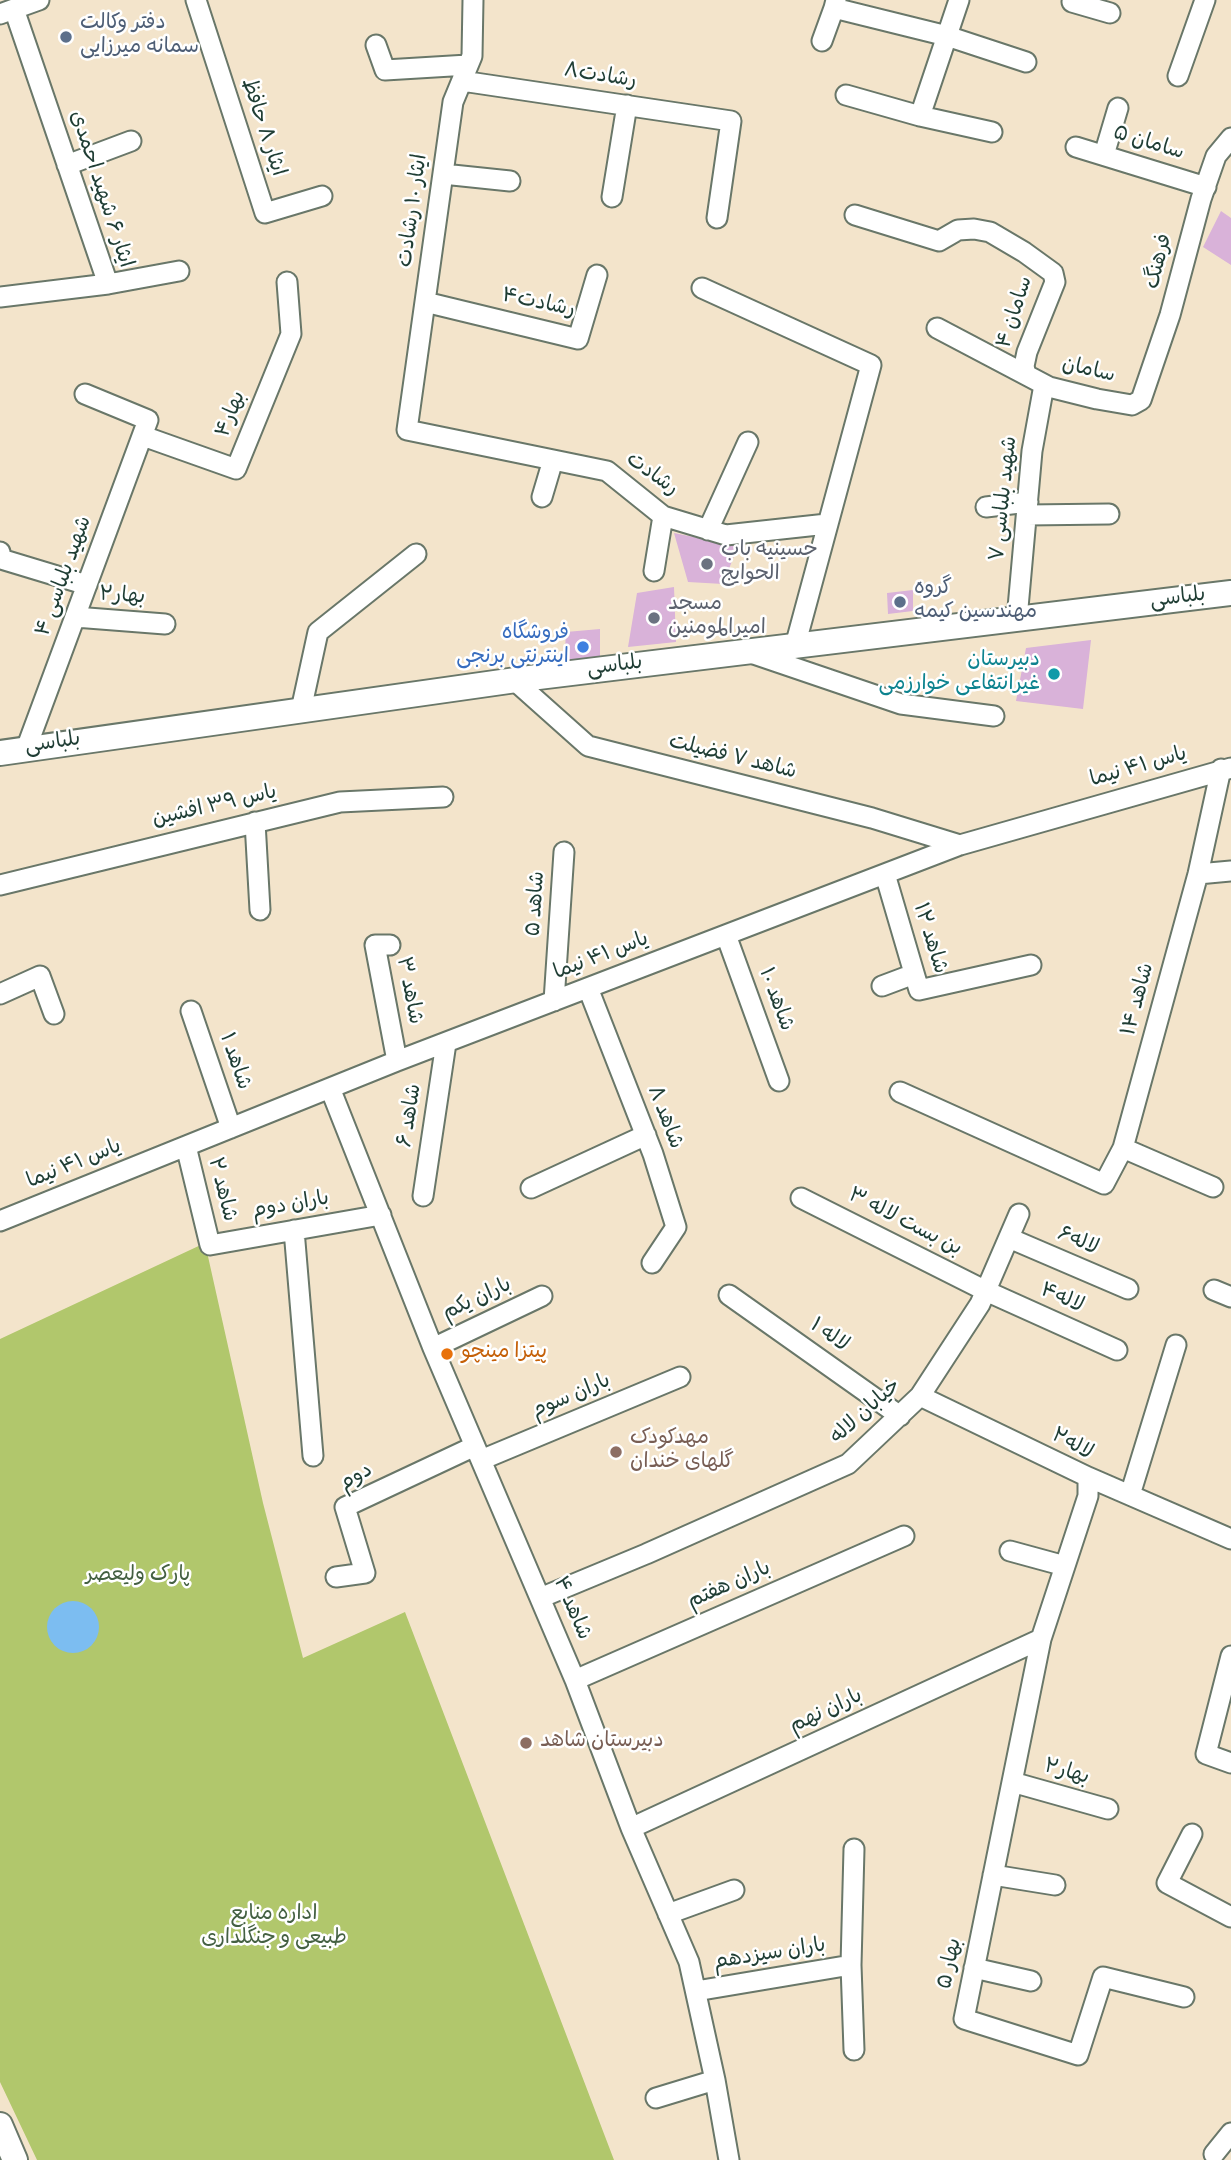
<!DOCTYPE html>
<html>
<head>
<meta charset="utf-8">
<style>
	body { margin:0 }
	canvas { display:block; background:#f3e4cb }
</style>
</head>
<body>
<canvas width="1231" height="2160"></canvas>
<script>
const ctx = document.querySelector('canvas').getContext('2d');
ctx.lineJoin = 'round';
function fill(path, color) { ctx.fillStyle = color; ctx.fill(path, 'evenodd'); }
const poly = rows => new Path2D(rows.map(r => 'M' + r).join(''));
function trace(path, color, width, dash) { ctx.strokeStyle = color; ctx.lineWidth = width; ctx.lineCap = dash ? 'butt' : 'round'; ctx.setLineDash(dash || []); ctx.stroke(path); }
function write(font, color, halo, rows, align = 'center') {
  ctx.font = font + ' Dekko,"Playpen Sans Arabic",sans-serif'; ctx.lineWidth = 5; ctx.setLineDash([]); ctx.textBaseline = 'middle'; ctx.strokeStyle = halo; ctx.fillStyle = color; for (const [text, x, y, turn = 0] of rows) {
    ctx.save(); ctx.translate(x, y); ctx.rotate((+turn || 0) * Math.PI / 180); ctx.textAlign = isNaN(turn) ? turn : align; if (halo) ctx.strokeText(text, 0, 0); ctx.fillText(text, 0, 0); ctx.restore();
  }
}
fill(poly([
	[205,1243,263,1503,303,1658,405,1612,614,2160,37,2160,0,2082,0,1339]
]), '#b1c76c');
fill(poly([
	'47 1627a26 26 0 1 1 52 0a26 26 0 1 1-52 0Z'
]), '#7cbdf1');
fill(poly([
	[1221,211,1231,218,1231,265,1203,247],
	[674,533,738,546,723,584,688,582],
	[674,587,676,642,628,647,637,593],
	[913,590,913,611,888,614,887,593],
	[600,629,600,662,564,667,566,632],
	[1091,640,1083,709,1016,701,1026,648]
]), '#d9b2d9');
const minor = poly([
	[196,0,265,213,322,196],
	[473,0,472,56,453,102,407,430,607,471,663,516,726,535,827,524],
	[836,0,834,8,947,36,1026,62],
	[1072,2,1110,13],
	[0,14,39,0],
	[822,41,834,8],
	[376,45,385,70,468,65],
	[1178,76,1205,0],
	[462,81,731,121,717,218],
	[846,95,920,116,992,132],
	[920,116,959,0],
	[1076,147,1206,187],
	[1104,155,1118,108],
	[67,165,131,141],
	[443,174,510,181],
	[612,197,627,105],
	[855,215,939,241,958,230,974,229,990,232,1024,252,1053,273,1055,282,1027,352,1024,366,1026,375],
	[108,284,179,271],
	[702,288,871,365,795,646],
	[0,297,108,284,14,9],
	[425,302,578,339,597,275],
	[937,328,1049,387,1097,399,1132,405,1141,400,1170,315,1201,199,1216,156,1231,138],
	[143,436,236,469,291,334,287,282],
	[542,497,553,460],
	[986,507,1028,502],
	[1027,515,1109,514],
	[708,530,748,442],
	[0,552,1,559,87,585],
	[654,571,663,516],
	[75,617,165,624],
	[1017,619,1032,451,1044,385],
	[751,653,901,704,994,716],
	[514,680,588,746,872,818,960,845],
	[301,710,318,632,416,554],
	[26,749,148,420,85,394],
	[255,822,260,910],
	[885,874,919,990,1031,965],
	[1198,874,1231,871],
	[0,885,340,802,443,797],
	[726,935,779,1081],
	[390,945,375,945,397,1061],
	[882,986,914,974],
	[588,988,653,1154,676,1227,652,1263],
	[0,994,40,976,54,1014],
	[554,1001,564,852],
	[191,1011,231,1128],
	[330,1088,433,1348,575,1680,631,1828,689,1962,715,2080,729,2160],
	[900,1092,1104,1184,1123,1148],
	[186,1146,210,1245,381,1215],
	[1213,1187,1123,1148,1198,874,1221,769],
	[531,1188,646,1135],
	[423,1196,446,1043],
	[801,1198,986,1291,1117,1350],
	[0,1221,397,1061,960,845,1231,768],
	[294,1230,313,1456],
	[1009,1238,1128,1289],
	[1214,1290,1231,1297],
	[729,1295,900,1416],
	[433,1348,542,1296],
	[920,1396,1088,1477,1088,1496,1041,1639,964,2019,1078,2055,1103,1977,1184,1997],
	[481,1460,680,1377],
	[1088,1477,1231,1539],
	[1130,1495,1176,1345],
	[1010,1551,1065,1566],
	[336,1577,365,1573,345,1507,475,1446],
	[540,1598,646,1554,848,1464,920,1396,980,1304,1019,1214],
	[1231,1656,1206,1754,1231,1763],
	[575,1680,904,1536],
	[1012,1782,1108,1809],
	[631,1828,1041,1639],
	[1192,1834,1167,1883,1231,1917],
	[993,1875,1055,1885],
	[668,1914,734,1890],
	[974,1968,1031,1981],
	[696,1991,851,1965],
	[854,2050,851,1965,854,1849],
	[656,2098,715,2080],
	[1214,2154,1231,2133]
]);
const major = poly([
	[0,753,530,678,1231,593],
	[0,2125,15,2160]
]);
trace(minor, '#697769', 23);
trace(major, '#697769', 28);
trace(minor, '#fff', 19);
trace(major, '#fff', 24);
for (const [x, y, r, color] of [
	[66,37,7,"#5c6f8a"],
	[707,564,7,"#6b7280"],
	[900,602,7,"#5c6f8a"],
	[654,618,7,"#6b7280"],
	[583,647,7,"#3f7fe0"],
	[1054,674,7,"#0f9aa8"],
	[447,1354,7,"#e8710a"],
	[616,1452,7,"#8d6e63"],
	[526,1743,7,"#8d6e63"]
]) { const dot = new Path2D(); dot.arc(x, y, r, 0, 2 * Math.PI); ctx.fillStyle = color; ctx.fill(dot); trace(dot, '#fff', 2.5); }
write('21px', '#4e5e75', '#fff', [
	["دفتر وکالت",80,25],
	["سمانه میرزایی",80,49],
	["گروه",914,590],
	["مهندسین کیمه",914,614]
], 'left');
write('21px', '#1f3d34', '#fff', [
	["رشادت۸",600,78,9],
	["ایثار ۸ حافظ",261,128,72],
	["سامان ۵",1148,145,17],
	["ایثار ۶ شهید احمدی",99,190,72],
	["ایثار ۱۰ رشادت",415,211,-82],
	["فرهنگ",1161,262,-76],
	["رشادت۴",538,305,12],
	["سامان ۴",1017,313,-72],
	["سامان",1088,372,13],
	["بهار۴",233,415,-68],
	["رشادت",651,476,36],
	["شهید بلباسی ۷",1006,499,-84],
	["شهید بلباسی ۴",66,577,-70],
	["بهار۲",122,598,4],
	["بلباسی",1178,600,-7],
	["بلباسی",615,668,-7],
	["بلباسی",53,745,-8],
	["شاهد ۷ فضیلت",732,759,14],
	["یاس ۴۱ نیما",1139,769,-16],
	["یاس ۳۹ افشین",215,808,-13],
	["شاهد ۵",538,904,-86],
	["شاهد ۱۲",928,939,73],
	["یاس ۴۱ نیما",602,958,-21],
	["شاهد ۳",407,991,79],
	["شاهد ۱۰",774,1000,70],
	["شاهد ۱۴",1140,1000,-75],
	["شاهد ۱",233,1062,71],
	["شاهد ۶",412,1116,-81],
	["شاهد ۸",663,1118,69],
	["یاس ۴۱ نیما",75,1166,-22],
	["شاهد ۲",220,1190,76],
	["باران دوم",291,1207,-10],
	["بن بست لاله ۳",904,1224,27],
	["لاله۶",1077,1243,23],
	["لاله۴",1061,1300,24],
	["باران یکم",478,1301,-25],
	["لاله ۱",828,1337,35],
	["باران سوم",572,1398,-23],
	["خیابان لاله",867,1413,-42],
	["لاله۲",1071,1446,29],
	["دوم",357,1479,-31],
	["باران هفتم",730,1587,-24],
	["شاهد ۴",570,1609,67],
	["باران نهم",827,1713,-25],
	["بهار۲",1066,1774,16],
	["باران سیزدهم",770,1956,-9],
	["بهار ۵",952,1964,-78]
]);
write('21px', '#5b616d', '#fff', [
	["حسینیه باب",721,552],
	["الحوایج",721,576],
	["مسجد",668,606],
	["امیرالمومنین",668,630]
], 'left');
write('21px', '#366cbe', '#fff', [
	["فروشگاه",569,635],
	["اینترنتی برنجی",569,659]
], 'right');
write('21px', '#0d838f', '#fff', [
	["دبیرستان",1040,662],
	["غیرانتفاعی خوارزمی",1040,686]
], 'right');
write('21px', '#c56008', '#fff', [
	["پیتزا مینچو",461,1354]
], 'left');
write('21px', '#785e54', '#fff', [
	["مهدکودک",630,1440],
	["گلهای خندان",630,1464],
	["دبیرستان شاهد",540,1743]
], 'left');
write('21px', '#446042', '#fff', [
	["پارک ولیعصر",138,1577],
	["اداره منابع",274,1916],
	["طبیعی و جنگلداری",274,1940]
]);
</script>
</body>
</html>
